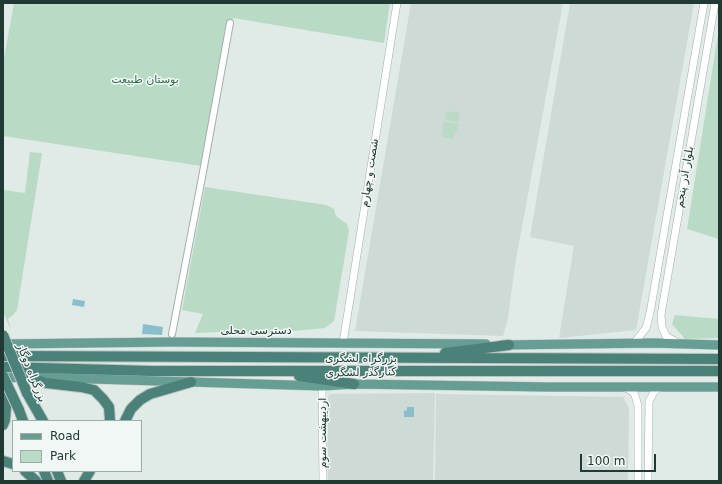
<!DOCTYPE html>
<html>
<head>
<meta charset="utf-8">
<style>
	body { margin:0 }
	#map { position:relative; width:722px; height:484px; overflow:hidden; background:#e0eae6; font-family:"DejaVu Sans",sans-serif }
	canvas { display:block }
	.frame { position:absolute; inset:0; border:4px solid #213934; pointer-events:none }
	.legend { position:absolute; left:12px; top:420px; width:130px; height:52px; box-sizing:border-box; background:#f0f7f4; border:1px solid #9daba7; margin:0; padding:5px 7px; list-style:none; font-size:12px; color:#213934 }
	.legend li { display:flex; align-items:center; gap:8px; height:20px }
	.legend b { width:20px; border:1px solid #9daba7 }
	.scale { position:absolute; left:580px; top:454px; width:76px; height:18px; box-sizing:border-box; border:2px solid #213934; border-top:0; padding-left:5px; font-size:12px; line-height:14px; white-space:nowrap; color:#213934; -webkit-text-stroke:3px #f0f7f4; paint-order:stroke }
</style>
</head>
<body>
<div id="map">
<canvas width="722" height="484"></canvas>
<div class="frame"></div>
<ul class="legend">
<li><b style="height:5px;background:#669e93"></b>Road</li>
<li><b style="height:11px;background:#b9dac4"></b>Park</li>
</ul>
<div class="scale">100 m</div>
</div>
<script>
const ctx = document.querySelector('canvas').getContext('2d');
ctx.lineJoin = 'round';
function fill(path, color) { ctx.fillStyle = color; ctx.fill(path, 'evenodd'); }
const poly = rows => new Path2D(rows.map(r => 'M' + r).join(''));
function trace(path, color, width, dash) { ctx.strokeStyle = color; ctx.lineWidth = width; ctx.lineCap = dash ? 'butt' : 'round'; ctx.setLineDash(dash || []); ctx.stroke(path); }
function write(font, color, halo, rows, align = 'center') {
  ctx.font = font + ' "DejaVu Sans",Cairo,sans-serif'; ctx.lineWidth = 3; ctx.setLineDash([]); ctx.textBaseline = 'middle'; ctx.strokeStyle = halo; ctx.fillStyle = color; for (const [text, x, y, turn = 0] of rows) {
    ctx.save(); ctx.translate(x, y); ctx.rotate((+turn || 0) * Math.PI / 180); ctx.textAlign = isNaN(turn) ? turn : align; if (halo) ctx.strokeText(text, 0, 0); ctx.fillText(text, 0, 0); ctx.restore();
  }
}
fill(poly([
	[411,3,563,3,515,265,508,318,503,336,355,331],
	[570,3,694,3,636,330,559,338,574,246,530,237],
	[435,393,433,481,328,481,327,399,330,394],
	[436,394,623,397,629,408,628,481,435,481]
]), '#cedad5');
fill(poly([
	[14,3,390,3,384,43,233,18,208,167,3,136,3,64],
	[719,28,719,239,687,229],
	[447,111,460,113,458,122,445,120],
	[444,122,458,124,457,133,454,132,453,139,442,137],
	[30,152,42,153,17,310,13,315,8,319,11,330,3,312,3,190,25,193],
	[205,187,326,205,334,209,336,216,347,224,349,231,334,321,325,328,272,333,220,332,195,333,203,314,182,310],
	[675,315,719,319,719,338,685,339,672,324]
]), '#b9dac4');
fill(poly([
	[73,299,85,301,84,307,72,305],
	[143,324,163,327,162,335,142,334],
	[407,407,414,407,414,417,404,417,404,411,407,410]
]), '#89becd');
const minor = poly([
	[172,334,203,172,230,23]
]);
const tertiary = poly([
	[343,343,397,3],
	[634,343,646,328,650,313,704,3],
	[678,343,666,336,662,327,661,315,715,3],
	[322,386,323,481],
	[624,387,633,392,635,395,638,406,638,481],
	[648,481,649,401,654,392,659,388,663,387]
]);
const primary = poly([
	[3,344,171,342,486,344],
	[502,345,653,343,719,345],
	[3,378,28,377,322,386,354,384,548,387,719,387]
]);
const trunk = poly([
	[445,353,509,345],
	[3,356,719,359],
	[3,367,152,371,719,371],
	[299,376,354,384],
	[28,377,46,383,81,387,94,390,103,399,109,407,110,421],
	[27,393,43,421],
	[3,394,6,407,5,420,3,425],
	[19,410,23,421],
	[125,421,131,409,140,400,150,394,191,382],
	[3,461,13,464],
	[25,471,36,481],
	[44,471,48,481],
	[57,471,61,481],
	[84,481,90,471]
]);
trace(minor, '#a3b1ad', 8);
trace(tertiary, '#a3b1ad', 8);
trace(primary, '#bcc4c2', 10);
trace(trunk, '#bcc4c2', 12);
trace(minor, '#fff', 6);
trace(tertiary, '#fff', 7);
trace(primary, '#669e93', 9);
trace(trunk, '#4a8178', 10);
const trunkBridge = poly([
	[3,335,27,393],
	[3,376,19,410]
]);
trace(trunkBridge, '#bcc4c2', 12, []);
trace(trunkBridge, '#4a8178', 10);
write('11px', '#2d6e4b', '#f0f7f4', [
	["بوستان طبیعت",145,80]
]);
write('11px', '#213934', '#f0f7f4', [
	["شصت و چهارم",370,173,-81],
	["بلوار آذر پنجم",685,177,-80],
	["دسترسی محلی",256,331],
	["بزرگراه لشگری",361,359],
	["بزرگراه دوگاز",31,373,68],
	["کنارگذر لشگری",361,373,-1],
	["اردیبهشت سوم",323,433,-90]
]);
</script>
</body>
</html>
